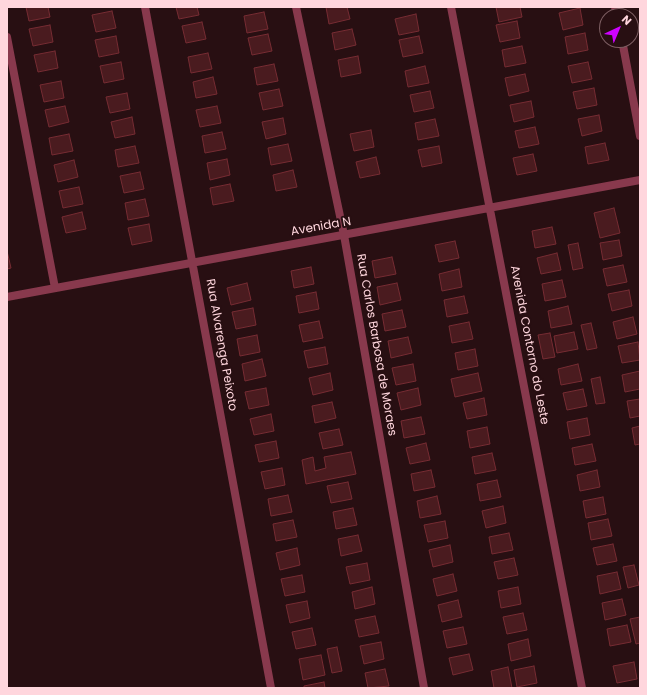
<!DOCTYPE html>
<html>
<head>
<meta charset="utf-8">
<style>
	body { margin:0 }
	#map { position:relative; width:647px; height:695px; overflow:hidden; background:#280f12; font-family:Poppins,sans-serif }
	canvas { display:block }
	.frame { position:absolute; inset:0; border:8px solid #ffd6dd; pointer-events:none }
	.north { position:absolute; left:599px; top:8px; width:40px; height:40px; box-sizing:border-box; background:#280f12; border:1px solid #7e5f63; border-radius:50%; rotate:44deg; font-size:11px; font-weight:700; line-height:16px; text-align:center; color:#ffd6dd }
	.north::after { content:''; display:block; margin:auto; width:14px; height:18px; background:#ce02ff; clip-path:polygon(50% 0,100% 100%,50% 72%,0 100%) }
</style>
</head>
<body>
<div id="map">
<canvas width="647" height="695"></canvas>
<div class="frame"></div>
<div class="north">N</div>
</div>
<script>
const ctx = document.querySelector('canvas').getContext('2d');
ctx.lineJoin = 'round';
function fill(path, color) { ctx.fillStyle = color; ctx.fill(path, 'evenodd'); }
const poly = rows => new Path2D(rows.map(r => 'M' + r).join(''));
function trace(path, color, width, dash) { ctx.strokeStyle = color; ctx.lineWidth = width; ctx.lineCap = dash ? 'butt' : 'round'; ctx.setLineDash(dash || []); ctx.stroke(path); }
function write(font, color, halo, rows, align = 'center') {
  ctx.font = font + ' Poppins,sans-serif'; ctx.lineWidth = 4; ctx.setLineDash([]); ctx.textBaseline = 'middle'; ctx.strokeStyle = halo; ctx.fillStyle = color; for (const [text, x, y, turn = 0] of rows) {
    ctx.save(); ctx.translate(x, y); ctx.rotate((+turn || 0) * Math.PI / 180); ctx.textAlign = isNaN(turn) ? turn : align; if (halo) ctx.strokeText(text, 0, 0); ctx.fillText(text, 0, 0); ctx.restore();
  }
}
const building = poly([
	[26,7,48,7,50,17,29,21,26,7],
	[176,7,197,7,199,15,179,19,176,7],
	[326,7,347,7,350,19,329,24,326,7],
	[496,7,520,7,522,17,499,22,496,7],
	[580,8,583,25,563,30,559,13,580,8],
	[112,11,116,28,96,32,92,15,112,11],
	[264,12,268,29,247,33,244,16,264,12],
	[416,14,419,31,399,35,395,19,416,14],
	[517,21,520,38,500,42,496,25,517,21],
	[202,22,206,39,186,43,182,26,202,22],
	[50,25,53,42,33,46,29,29,50,25],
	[352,29,356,45,335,50,332,33,352,29],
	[585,33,588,50,568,54,565,37,585,33],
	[268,34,272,51,252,55,248,38,268,34],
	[116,36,119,53,99,57,95,40,116,36],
	[419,36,423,53,403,57,399,40,419,36],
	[522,46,526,63,505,67,502,50,522,46],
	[55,51,58,68,38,72,34,55,55,51],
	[208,53,212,69,191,73,188,57,208,53],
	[358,56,361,73,341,77,338,60,358,56],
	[121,62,124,79,104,83,100,66,121,62],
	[588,62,592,79,572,83,568,66,588,62],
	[274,64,278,81,257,85,254,68,274,64],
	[425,66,429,83,408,87,405,71,425,66],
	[525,74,529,91,509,96,505,78,525,74],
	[213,77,217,94,196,98,193,82,213,77],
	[61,81,64,98,44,102,40,85,61,81],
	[594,88,597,105,577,109,573,92,594,88],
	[279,89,283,106,263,110,259,93,279,89],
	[430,91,434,108,414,112,410,95,430,91],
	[127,93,130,109,110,113,106,97,127,93],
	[531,101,534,117,514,122,510,105,531,101],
	[65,106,69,122,49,127,45,110,65,106],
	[217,106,221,123,200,127,196,110,217,106],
	[599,115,602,131,582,136,578,119,599,115],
	[132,117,135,134,115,138,111,122,132,117],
	[283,118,286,134,266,139,262,122,283,118],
	[435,119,439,136,418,140,415,123,435,119],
	[535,127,539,144,519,148,515,131,535,127],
	[371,130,374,147,354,151,350,134,371,130],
	[222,132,226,149,205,153,202,136,222,132],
	[69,134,73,151,52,155,49,138,69,134],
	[605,143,609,160,588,164,585,147,605,143],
	[288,144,292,161,271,165,268,148,288,144],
	[135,146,139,163,118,167,115,150,135,146],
	[439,146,442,163,422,167,418,150,439,146],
	[533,154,537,171,517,175,513,158,533,154],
	[376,157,380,174,360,178,356,162,376,157],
	[227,159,230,175,210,180,207,163,227,159],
	[74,160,78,177,58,182,54,165,74,160],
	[293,170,297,187,276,191,273,175,293,170],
	[140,172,144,189,124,193,120,176,140,172],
	[230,184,234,201,213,205,210,188,230,184],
	[79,187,83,204,63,208,59,191,79,187],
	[145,199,149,216,128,220,125,203,145,199],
	[614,208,620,233,600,238,594,213,614,208],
	[82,212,86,229,66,233,62,217,82,212],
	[149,224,152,241,132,245,128,228,149,224],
	[552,227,556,244,535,248,532,231,552,227],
	[619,240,622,256,603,260,600,243,619,240],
	[455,241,459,258,439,262,435,245,455,241],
	[578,243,583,268,573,270,568,245,578,243],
	[7,251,11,268,7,269,7,251],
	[557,253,561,270,541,274,537,258,557,253],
	[392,257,396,274,375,278,372,261,392,257],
	[623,265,627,282,607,286,603,269,623,265],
	[311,267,314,284,294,288,291,271,311,267],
	[459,269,462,287,442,291,439,274,459,269],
	[562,280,566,297,545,301,542,284,562,280],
	[247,283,251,300,231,305,227,288,247,283],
	[397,283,401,300,380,305,377,287,397,283],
	[629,290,632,306,612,311,608,294,629,290],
	[316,292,319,309,299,313,296,296,316,292],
	[464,296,468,313,447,317,444,300,464,296],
	[568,306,572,324,551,328,548,311,568,306],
	[253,308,256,325,236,329,232,312,253,308],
	[402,310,406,327,385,331,382,314,402,310],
	[633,317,637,334,617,339,613,322,633,317],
	[319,321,323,338,303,342,299,325,319,321],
	[469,322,473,339,452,343,449,326,469,322],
	[591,323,597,348,587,350,581,325,591,323],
	[574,332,578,349,557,353,554,336,574,332],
	[550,333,555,357,543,359,538,335,550,333],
	[257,335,260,352,240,356,237,339,257,335],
	[408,337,412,353,391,358,388,341,408,337],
	[638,342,640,360,622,363,618,346,638,342],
	[325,347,328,364,308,368,304,351,325,347],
	[475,349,478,366,458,370,455,353,475,349],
	[262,359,266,376,245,381,242,364,262,359],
	[413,364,416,381,396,385,392,368,413,364],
	[578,364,582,381,561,385,558,369,578,364],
	[640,371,640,389,625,392,622,375,640,371],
	[330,373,333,390,313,395,309,378,330,373],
	[478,373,482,391,455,397,451,379,478,373],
	[600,377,605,403,596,404,591,379,600,377],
	[266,388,269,405,249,409,245,392,266,388],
	[418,388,421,405,401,410,397,393,418,388],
	[583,389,587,406,567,410,563,393,583,389],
	[484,398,487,415,467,419,463,403,484,398],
	[640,399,640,416,630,418,627,401,640,399],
	[332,402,336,418,315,423,312,406,332,402],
	[271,414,274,431,254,435,250,419,271,414],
	[421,417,425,434,404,438,401,421,421,417],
	[587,418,590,435,570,439,567,422,587,418],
	[640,426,640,444,635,445,632,428,640,426],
	[487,427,490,444,470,448,467,431,487,427],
	[339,429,343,445,323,449,319,433,339,429],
	[276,441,279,458,259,462,255,445,276,441],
	[426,443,430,460,410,464,406,448,426,443],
	[592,444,596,461,575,465,572,448,592,444],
	[351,452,356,474,306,484,302,460,313,457,315,471,326,468,324,457,351,452],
	[492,453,496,470,475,474,472,457,492,453],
	[282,468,285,485,265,489,261,472,282,468],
	[431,470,435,487,414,491,411,474,431,470],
	[597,470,600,487,580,491,577,475,597,470],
	[497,480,501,497,480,501,477,484,497,480],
	[348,482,352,499,331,503,327,486,348,482],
	[288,495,292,512,271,516,268,499,288,495],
	[437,496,441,514,420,518,417,501,437,496],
	[603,497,606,514,586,518,583,501,603,497],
	[503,506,506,523,486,528,482,511,503,506],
	[353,508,357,525,336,529,333,512,353,508],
	[608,519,612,536,591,540,588,523,608,519],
	[293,520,297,537,276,541,273,524,293,520],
	[445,521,448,538,428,542,424,525,445,521],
	[509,533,513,550,492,554,489,537,509,533],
	[358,535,362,551,341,556,338,539,358,535],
	[613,544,617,561,597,565,593,548,613,544],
	[450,545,453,562,433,567,429,550,450,545],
	[297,548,300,565,280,570,276,553,297,548],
	[514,558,518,575,498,579,494,562,514,558],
	[367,563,370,580,350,584,346,567,367,563],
	[634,565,639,585,628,588,623,567,634,565],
	[617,572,621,589,600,594,597,576,617,572],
	[453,574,457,591,437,596,433,579,453,574],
	[302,575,305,592,285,596,281,579,302,575],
	[372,587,375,604,355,609,352,592,372,587],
	[518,587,521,604,501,608,498,591,518,587],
	[622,599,626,615,605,620,602,603,622,599],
	[458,600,462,617,442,622,438,605,458,600],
	[307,601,310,618,290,623,286,605,307,601],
	[523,613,527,630,507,634,503,617,523,613],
	[375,616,379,633,359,637,355,620,375,616],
	[640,617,640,643,636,644,630,619,640,617],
	[627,625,631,642,610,646,607,629,627,625],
	[463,627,467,644,447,648,443,631,463,627],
	[312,628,316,645,296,649,292,632,312,628],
	[528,639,531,656,511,661,508,644,528,639],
	[381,642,384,659,364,664,360,646,381,642],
	[337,647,342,671,332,673,327,649,337,647],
	[469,654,473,670,453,675,449,658,469,654],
	[321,655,325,675,303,680,299,659,321,655],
	[634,662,637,679,617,683,613,666,634,662],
	[534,666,537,683,517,687,514,670,534,666],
	[508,667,512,688,494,688,491,671,508,667],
	[385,669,389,686,368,688,365,673,385,669],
	[324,682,325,688,304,688,304,686,324,682]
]);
fill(building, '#4a1b1f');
trace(building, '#762c33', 1);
trace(poly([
	[145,7,271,688],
	[296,7,344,235,424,688],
	[451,7,582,688],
	[615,7,617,16],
	[7,37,55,288],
	[622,40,640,136],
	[7,297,640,180]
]), '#88394d', 8);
write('12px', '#ffd6dd', '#280f12', [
	["Avenida N",321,227,-10],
	["Rua Alvarenga Peixoto",221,345,80],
	["Rua Carlos Barbosa de Moraes",376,345,80],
	["Avenida Contorno do Leste",529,345,79]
]);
</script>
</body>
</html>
